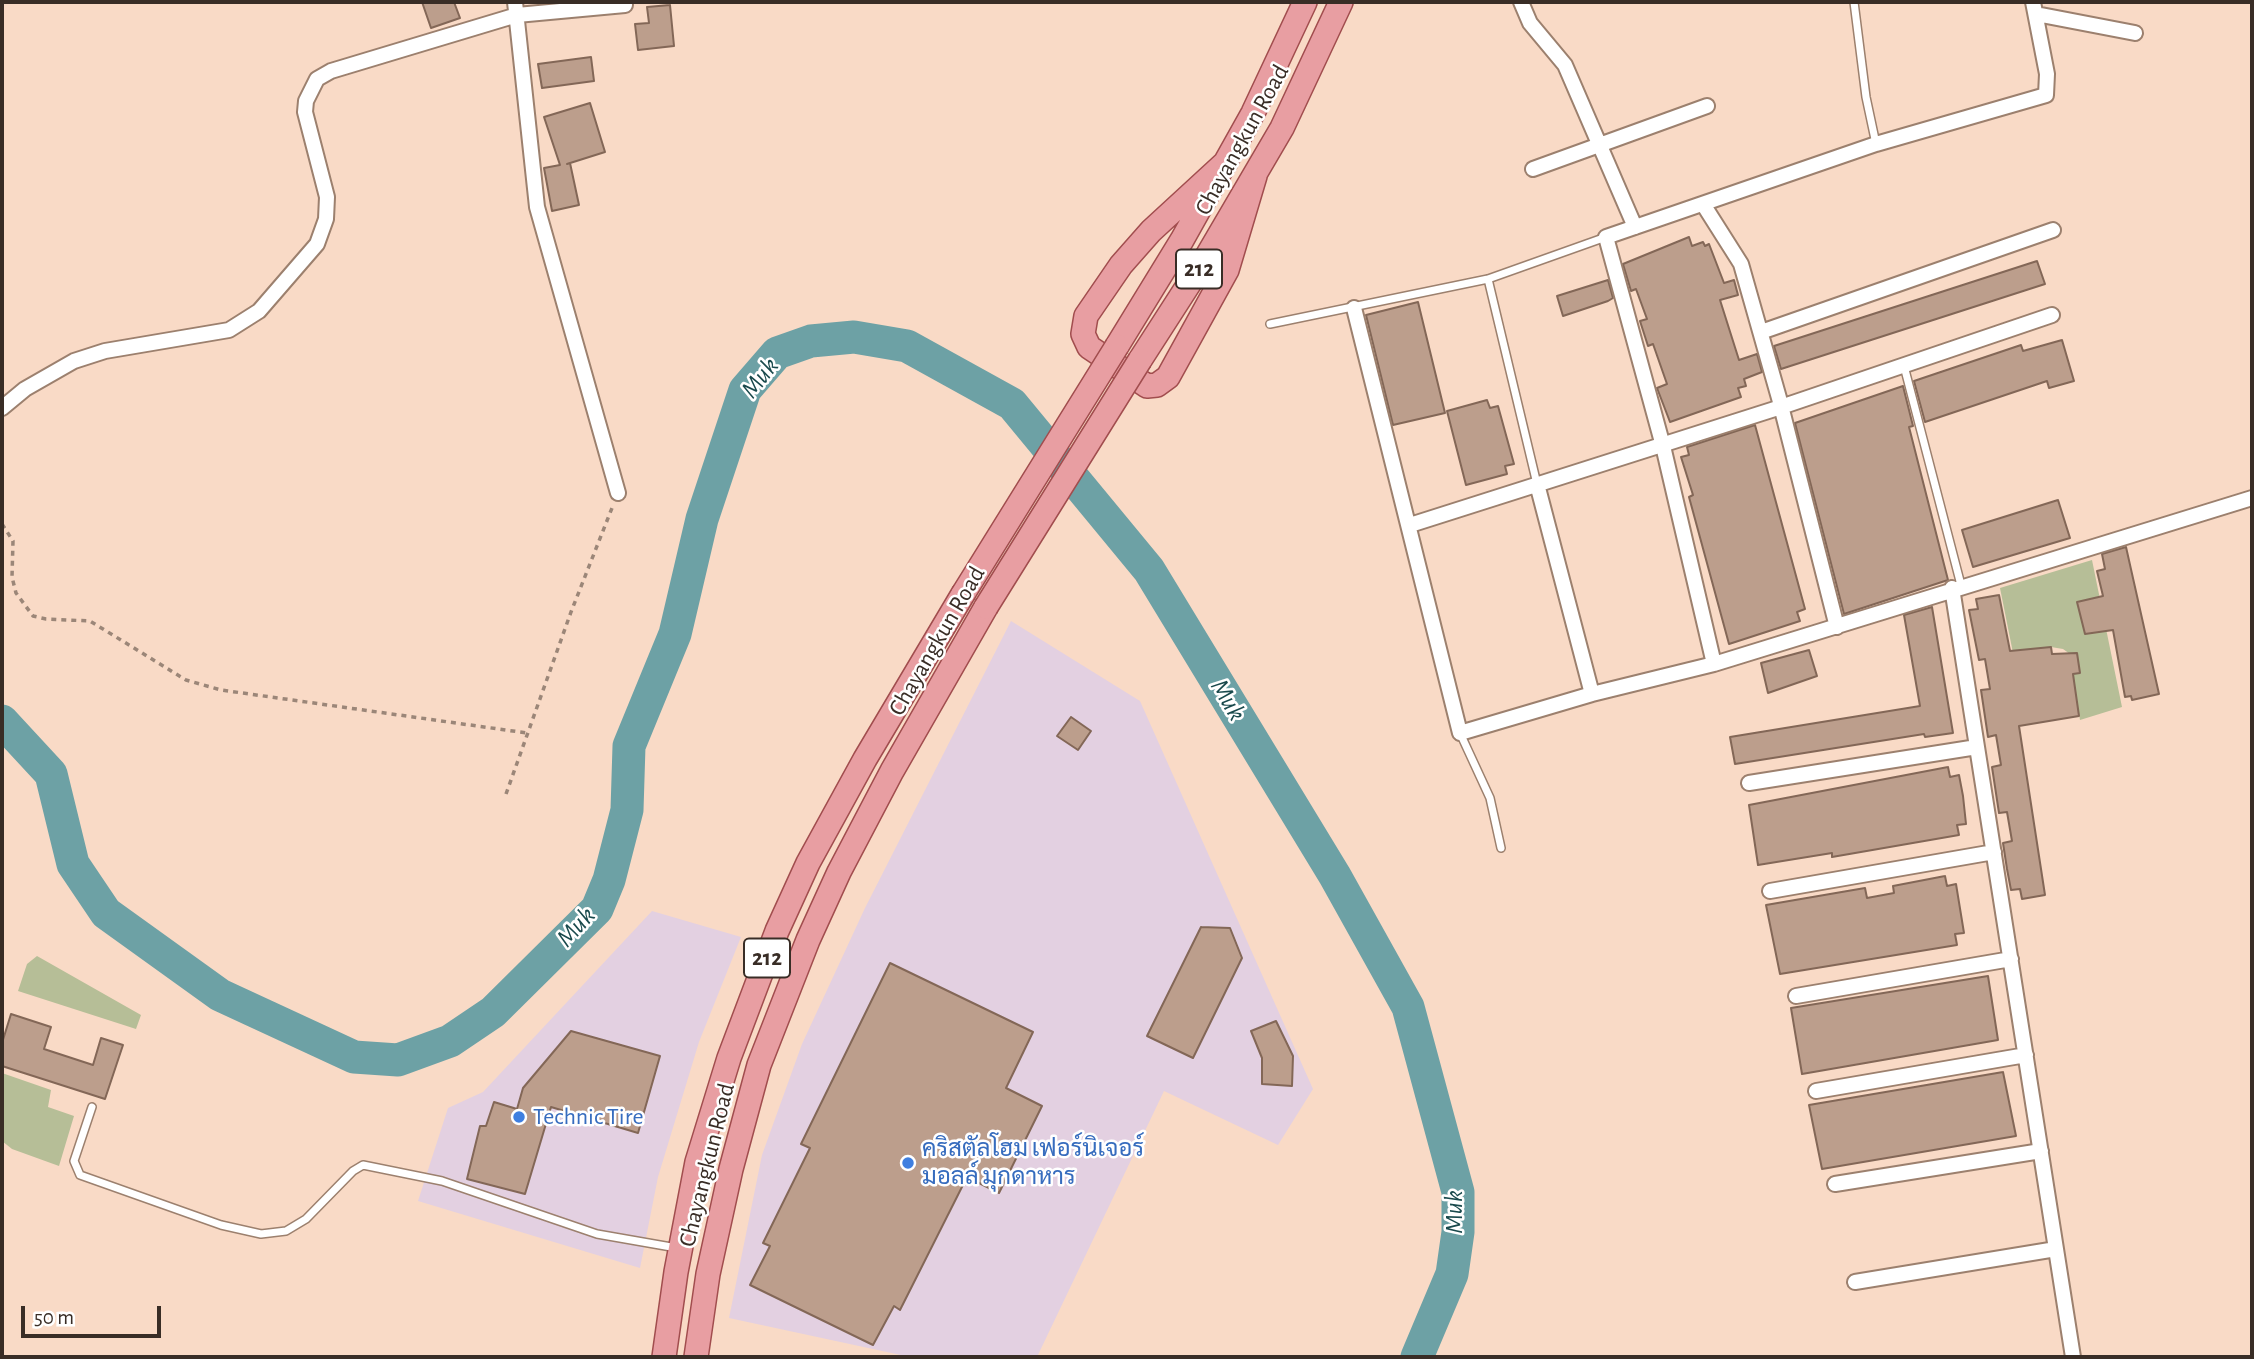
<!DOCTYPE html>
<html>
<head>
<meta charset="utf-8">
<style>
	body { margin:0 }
	#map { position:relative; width:2254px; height:1359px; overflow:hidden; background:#f9dac6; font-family:"Alegreya Sans",sans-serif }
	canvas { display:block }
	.frame { position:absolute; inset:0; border:4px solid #392d26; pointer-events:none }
	.scale { position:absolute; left:21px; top:1306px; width:140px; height:32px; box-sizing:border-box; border:4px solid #392d26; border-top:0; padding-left:9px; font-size:21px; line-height:24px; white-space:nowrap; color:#392d26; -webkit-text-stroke:5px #fff; paint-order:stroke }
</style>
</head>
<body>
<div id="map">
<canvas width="2254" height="1359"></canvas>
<div class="frame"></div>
<div class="scale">50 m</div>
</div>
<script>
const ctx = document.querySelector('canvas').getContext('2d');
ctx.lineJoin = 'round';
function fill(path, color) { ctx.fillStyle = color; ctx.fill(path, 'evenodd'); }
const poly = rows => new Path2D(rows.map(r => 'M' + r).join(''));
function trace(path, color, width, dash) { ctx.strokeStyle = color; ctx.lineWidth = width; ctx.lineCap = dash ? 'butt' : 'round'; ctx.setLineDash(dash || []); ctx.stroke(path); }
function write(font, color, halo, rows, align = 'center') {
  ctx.font = font + ' "Alegreya Sans",Sarabun,sans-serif'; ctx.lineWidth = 5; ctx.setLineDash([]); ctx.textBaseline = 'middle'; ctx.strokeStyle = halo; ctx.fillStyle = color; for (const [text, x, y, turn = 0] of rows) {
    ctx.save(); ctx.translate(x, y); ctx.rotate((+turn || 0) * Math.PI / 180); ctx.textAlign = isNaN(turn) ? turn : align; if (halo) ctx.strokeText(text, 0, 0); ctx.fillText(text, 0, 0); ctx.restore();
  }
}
fill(poly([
	[1011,621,1140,701,1313,1089,1278,1145,1164,1091,1037,1357,910,1357,729,1318,762,1155,802,1044,865,908],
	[652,911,741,937,699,1042,658,1177,640,1268,418,1201,448,1108,483,1092]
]), '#e3d0e1');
fill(poly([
	[2092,560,2122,707,2080,720,2072,674,2077,659,2063,649,2051,647,2013,653,2000,588],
	[37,956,141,1015,136,1029,18,991,27,964],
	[2,1073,51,1090,48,1107,74,1116,59,1166,12,1149,2,1141]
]), '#b6be97');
trace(poly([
	[2,721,51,774,73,864,106,913,220,995,354,1057,398,1060,450,1041,493,1012,597,909,609,880,627,810,629,746,675,634,702,519,745,390,777,353,811,341,854,337,907,346,1012,404,1149,570,1335,876,1408,1007,1458,1192,1458,1232,1452,1274,1417,1357]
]), '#6da1a5', 33);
const building = poly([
	[422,2,454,2,460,18,431,28,422,2],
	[670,5,674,46,638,50,635,24,649,23,647,7,670,5],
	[591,57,594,81,542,88,538,64,591,57],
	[590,103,605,152,567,164,570,163,579,205,552,211,544,168,560,165,544,117,590,103],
	[1689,237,1692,246,1703,242,1705,246,1709,244,1724,283,1734,280,1738,295,1720,300,1739,360,1757,354,1762,372,1744,379,1746,386,1738,388,1741,397,1670,422,1657,388,1667,384,1653,344,1648,346,1640,321,1647,319,1636,289,1631,291,1623,264,1689,237],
	[2037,261,2045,284,1781,369,1774,346,2037,261],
	[1608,280,1613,298,1608,301,1563,316,1557,296,1608,280],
	[1418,302,1445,413,1393,425,1366,315,1418,302],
	[2062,340,2074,381,2049,388,2047,381,1925,422,1914,381,2021,345,2023,351,2062,340],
	[1903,386,1913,426,1909,427,1948,580,1844,614,1795,423,1903,386],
	[1487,400,1490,408,1498,406,1514,464,1505,466,1507,474,1466,485,1447,411,1487,400],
	[1755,425,1805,609,1797,612,1800,621,1729,644,1689,497,1693,495,1681,457,1689,455,1687,447,1755,425],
	[2058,500,2070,538,1973,567,1962,530,2058,500],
	[2126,547,2159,694,2132,700,2131,696,2125,697,2113,630,2085,634,2077,602,2103,596,2097,571,2105,569,2102,554,2126,547],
	[1999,595,2010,651,2051,647,2052,654,2077,653,2080,673,2073,674,2079,716,2019,726,2045,895,2022,899,2020,889,2011,890,2007,869,2003,843,2012,841,2007,812,1999,813,1992,767,2001,765,1996,735,1988,737,1981,690,1990,689,1985,659,1979,660,1969,610,1978,609,1976,599,1999,595],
	[1932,607,1953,733,1925,737,1924,734,1735,764,1730,737,1920,706,1904,615,1932,607],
	[1809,650,1817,676,1768,693,1761,663,1809,650],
	[1071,717,1091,731,1078,750,1057,736,1071,717],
	[1948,767,1950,777,1959,775,1963,796,1966,824,1957,825,1959,835,1832,857,1832,853,1758,865,1749,805,1948,767],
	[1945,876,1947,886,1956,884,1964,933,1955,934,1957,945,1780,974,1766,905,1865,888,1867,898,1894,893,1893,886,1945,876],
	[1201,927,1230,928,1242,958,1193,1058,1147,1036,1201,927],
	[890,963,1033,1032,1006,1088,1042,1106,999,1193,967,1177,900,1310,894,1306,873,1345,750,1285,770,1246,763,1243,810,1148,801,1144,890,963],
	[1988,976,1998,1040,1802,1074,1791,1008,1988,976],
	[11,1014,51,1027,44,1049,93,1065,101,1038,123,1045,105,1099,2,1066,2,1043,11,1014],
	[1276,1021,1293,1056,1292,1086,1262,1084,1262,1058,1251,1031,1276,1021],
	[571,1031,660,1056,638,1133,551,1107,525,1194,467,1179,480,1126,486,1126,494,1102,517,1109,523,1088,571,1031],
	[2003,1072,2016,1136,1822,1169,1809,1105,2003,1072]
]);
fill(building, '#bc9e8c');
trace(building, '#836757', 2);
const lane = poly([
	[1854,2,1866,97,1876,144],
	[1488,279,1537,484],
	[1270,324,1488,279,1606,237],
	[1904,366,1961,585],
	[1460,733,1490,798,1501,848],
	[92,1107,74,1161,80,1175,221,1225,261,1234,286,1231,306,1219,353,1171,363,1165,442,1181,597,1234,677,1248]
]);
const street = poly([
	[515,2,537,207,618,493],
	[1521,2,1530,23,1565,65,1635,227],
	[2036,14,2135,33],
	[1533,169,1707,106],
	[1703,204,1741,264,1779,398,1837,627],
	[1354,308,1460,733,1592,694,1714,664,2252,498],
	[1761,332,2053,230],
	[2,408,25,389,74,361,105,351,229,330,259,311,317,244,326,219,327,197,305,112,306,101,317,79,331,71,517,15,625,5],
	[1537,484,1592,694],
	[1410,525,1781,407,2052,315],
	[1952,588,2073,1357],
	[1714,664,1663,446,1606,237,1876,144,2046,95,2047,74,2033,2],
	[1749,783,1977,747],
	[1770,891,1994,852],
	[1796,996,2011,959],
	[1816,1091,2026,1055],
	[1835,1184,2041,1151],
	[1855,1282,2056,1249]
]);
const primary = poly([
	[1226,162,1151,231,1121,265,1086,316,1083,334,1089,347,1147,386,1157,385,1168,377,1227,270,1255,176],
	[1117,346,1182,240,1253,113,1305,2],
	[1140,360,1207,256,1282,128,1341,2],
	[664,1357,676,1272,697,1162,729,1058,777,931,808,863,865,759,963,594],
	[696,1357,708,1274,731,1169,759,1065,808,940,839,872,892,771,986,607]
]);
trace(lane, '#9c806e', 10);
trace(street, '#9c806e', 18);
trace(primary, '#a14d4e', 26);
trace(poly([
	[2,524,13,541,12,577,16,593,33,616,46,619,90,621,186,680,221,690,527,733],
	[506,794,571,612,612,508]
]), '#9b8678', 3.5, [5, 5]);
trace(lane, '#fff', 7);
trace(street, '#fff', 14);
trace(primary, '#e89ea2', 23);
const primaryBridge = poly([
	[963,594,1117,346],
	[986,607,1140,360]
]);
trace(primaryBridge, '#a14d4e', 26, []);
trace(primaryBridge, '#e89ea2', 23);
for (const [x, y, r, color] of [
	[519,1117,7,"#3f7fe0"],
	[908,1163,7,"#3f7fe0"]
]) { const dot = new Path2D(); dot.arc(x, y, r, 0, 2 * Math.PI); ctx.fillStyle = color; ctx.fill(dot); trace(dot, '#fff', 2.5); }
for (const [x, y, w] of [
	[1199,269,46],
	[767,958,46]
]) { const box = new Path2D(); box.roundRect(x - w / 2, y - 19.5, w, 39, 5); ctx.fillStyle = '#fff'; ctx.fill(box); trace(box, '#392d26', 2); }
write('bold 23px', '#392d26', null, [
	["212",1199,269],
	["212",767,958]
]);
write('24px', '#392d26', '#fff', [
	["Chayangkun Road",1242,140,-61],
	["Chayangkun Road",937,641,-60],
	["Chayangkun Road",707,1165,-76]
]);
write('24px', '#366cbe', '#fff', [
	["Technic Tire",533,1117],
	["คริสตัลโฮม เฟอร์นิเจอร์",922,1149],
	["มอลล์ มุกดาหาร",922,1177]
], 'left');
write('italic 26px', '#19494c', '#fff', [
	["Muk",760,378,-52],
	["Muk",1228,700,59],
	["Muk",576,927,-48],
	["Muk",1454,1212,-90]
]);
</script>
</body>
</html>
